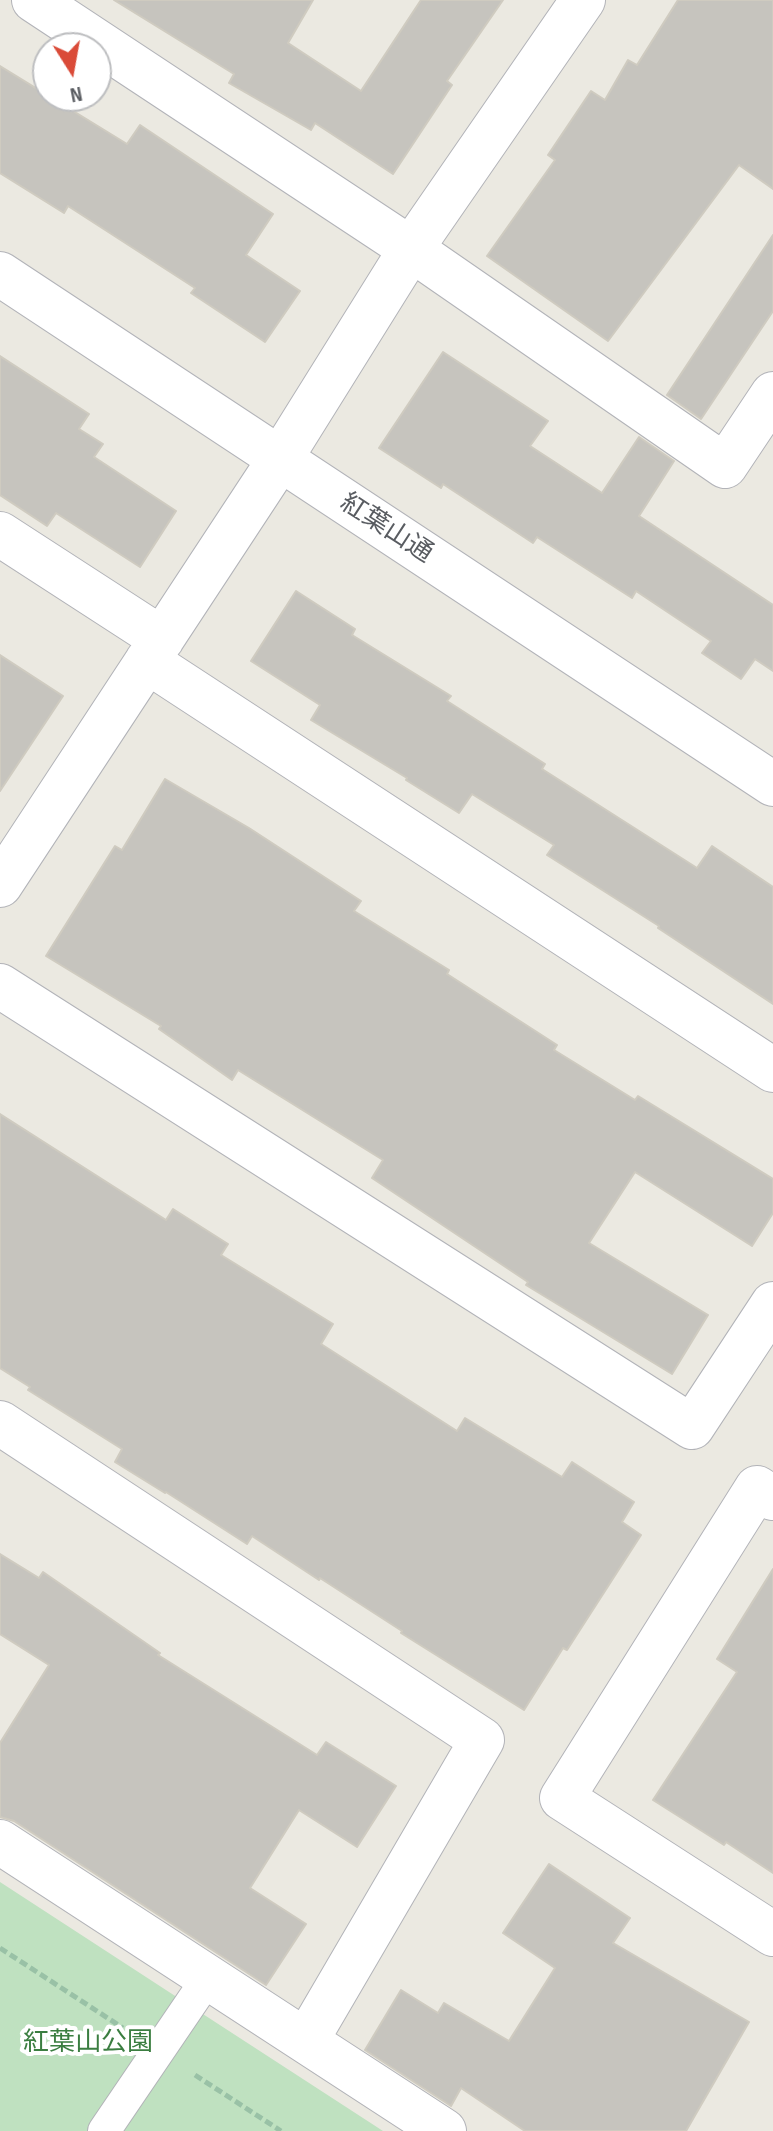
<!DOCTYPE html>
<html>
<head>
<meta charset="utf-8">
<style>
	body { margin:0 }
	#map { position:relative; width:773px; height:2131px; overflow:hidden; background:#ebe9e1; font-family:"Sofia Sans Condensed",sans-serif }
	canvas { display:block }
	.north { position:absolute; left:32px; top:32px; width:80px; height:80px; box-sizing:border-box; background:#fff; border:2px solid #bdbec0; border-radius:50%; rotate:169deg; font-size:22px; font-weight:700; line-height:32px; text-align:center; color:#595c61 }
	.north::after { content:''; display:block; margin:auto; width:28px; height:36px; background:#da4b38; clip-path:polygon(50% 0,100% 100%,50% 72%,0 100%) }
</style>
</head>
<body>
<div id="map">
<canvas width="773" height="2131"></canvas>
<div class="north">N</div>
</div>
<script>
const ctx = document.querySelector('canvas').getContext('2d');
ctx.lineJoin = 'round';
function fill(path, color) { ctx.fillStyle = color; ctx.fill(path, 'evenodd'); }
const poly = rows => new Path2D(rows.map(r => 'M' + r).join(''));
function trace(path, color, width, dash) { ctx.strokeStyle = color; ctx.lineWidth = width; ctx.lineCap = dash ? 'butt' : 'round'; ctx.setLineDash(dash || []); ctx.stroke(path); }
function write(font, color, halo, rows, align = 'center') {
  ctx.font = font + ' "Sofia Sans Condensed","Noto Sans JP",sans-serif'; ctx.lineWidth = 8; ctx.setLineDash([]); ctx.textBaseline = 'middle'; ctx.strokeStyle = halo; ctx.fillStyle = color; for (const [text, x, y, turn = 0] of rows) {
    ctx.save(); ctx.translate(x, y); ctx.rotate((+turn || 0) * Math.PI / 180); ctx.textAlign = isNaN(turn) ? turn : align; if (halo) ctx.strokeText(text, 0, 0); ctx.fillText(text, 0, 0); ctx.restore();
  }
}
fill(poly([
	[0,1882,189,2005,383,2131,0,2131]
]), '#bfe1c0');
const building = poly([
	[114,0,313,0,288,43,361,91,421,0,503,0,447,81,452,85,393,174,315,123,311,130,229,83,234,74,114,0],
	[678,0,773,0,773,189,739,165,608,341,487,256,555,160,548,155,591,91,605,100,628,60,637,65,678,0],
	[0,66,127,144,140,125,273,214,246,255,300,291,265,342,191,293,195,288,68,206,64,213,0,173,0,66],
	[773,235,773,311,701,419,667,395,773,235],
	[443,352,548,421,530,446,602,493,639,437,674,461,639,516,773,605,773,671,755,659,741,679,702,653,711,641,636,591,632,598,537,537,533,543,443,484,441,488,379,448,443,352],
	[0,356,89,414,79,429,103,444,94,457,176,511,140,567,56,513,47,526,0,495,0,356],
	[296,591,355,629,352,635,451,696,447,701,545,764,542,769,697,868,712,846,773,887,773,1004,658,928,659,926,547,855,554,845,472,794,459,813,406,780,407,778,311,720,320,705,251,661,296,591],
	[0,655,63,696,0,791,0,655],
	[165,779,249,828,361,901,354,911,449,970,447,974,557,1045,554,1050,635,1100,638,1096,773,1179,773,1213,752,1246,635,1172,589,1243,708,1315,672,1374,526,1285,528,1282,372,1178,383,1160,238,1070,232,1080,159,1029,161,1026,46,956,115,846,122,850,165,779],
	[0,1114,166,1220,173,1209,228,1244,221,1255,333,1324,321,1344,457,1431,465,1418,562,1477,572,1462,634,1502,622,1522,641,1535,567,1650,563,1648,524,1710,401,1633,402,1631,320,1578,319,1580,252,1536,247,1544,166,1492,165,1493,115,1462,122,1449,28,1390,30,1387,0,1368,0,1114],
	[0,1554,39,1578,43,1572,160,1653,158,1655,317,1755,326,1742,396,1786,357,1847,299,1810,250,1888,306,1924,266,1985,14,1821,0,1817,0,1743,49,1665,0,1634,0,1554],
	[773,1569,773,1873,726,1842,724,1845,653,1800,737,1672,717,1659,773,1569],
	[549,1864,630,1918,613,1943,749,2022,686,2131,525,2131,461,2088,451,2106,365,2050,401,1990,438,2013,444,2003,509,2041,555,1968,503,1933,549,1864]
]);
fill(building, '#c6c4be');
trace(building, '#cfcbc0', 2);
const service = poly([
	[104,2131,208,1978]
]);
const minor = poly([
	[34,0,411,249,725,466,773,394],
	[0,534,162,639],
	[147,661,773,1070],
	[0,885,280,459,411,249,583,0],
	[0,986,692,1427,773,1304],
	[0,1423,482,1740,306,2041],
	[773,1498,757,1488,562,1798,773,1934],
	[0,1842,444,2131]
]);
const tertiary = poly([
	[0,274,773,784]
]);
trace(service, '#b2b3b8', 34);
trace(minor, '#b2b3b8', 46);
trace(tertiary, '#b2b3b8', 46);
trace(poly([
	[0,1948,123,2028],
	[195,2075,281,2131]
]), '#99c1a6', 5, [8, 4]);
trace(service, '#fff', 32);
trace(minor, '#fff', 44);
trace(tertiary, '#fff', 44);
write('26px', '#595c61', '#fff', [
	["紅葉山通",386,529,33]
]);
write('26px', '#3b7e41', '#fff', [
	["紅葉山公園",88,2043]
]);
</script>
</body>
</html>
